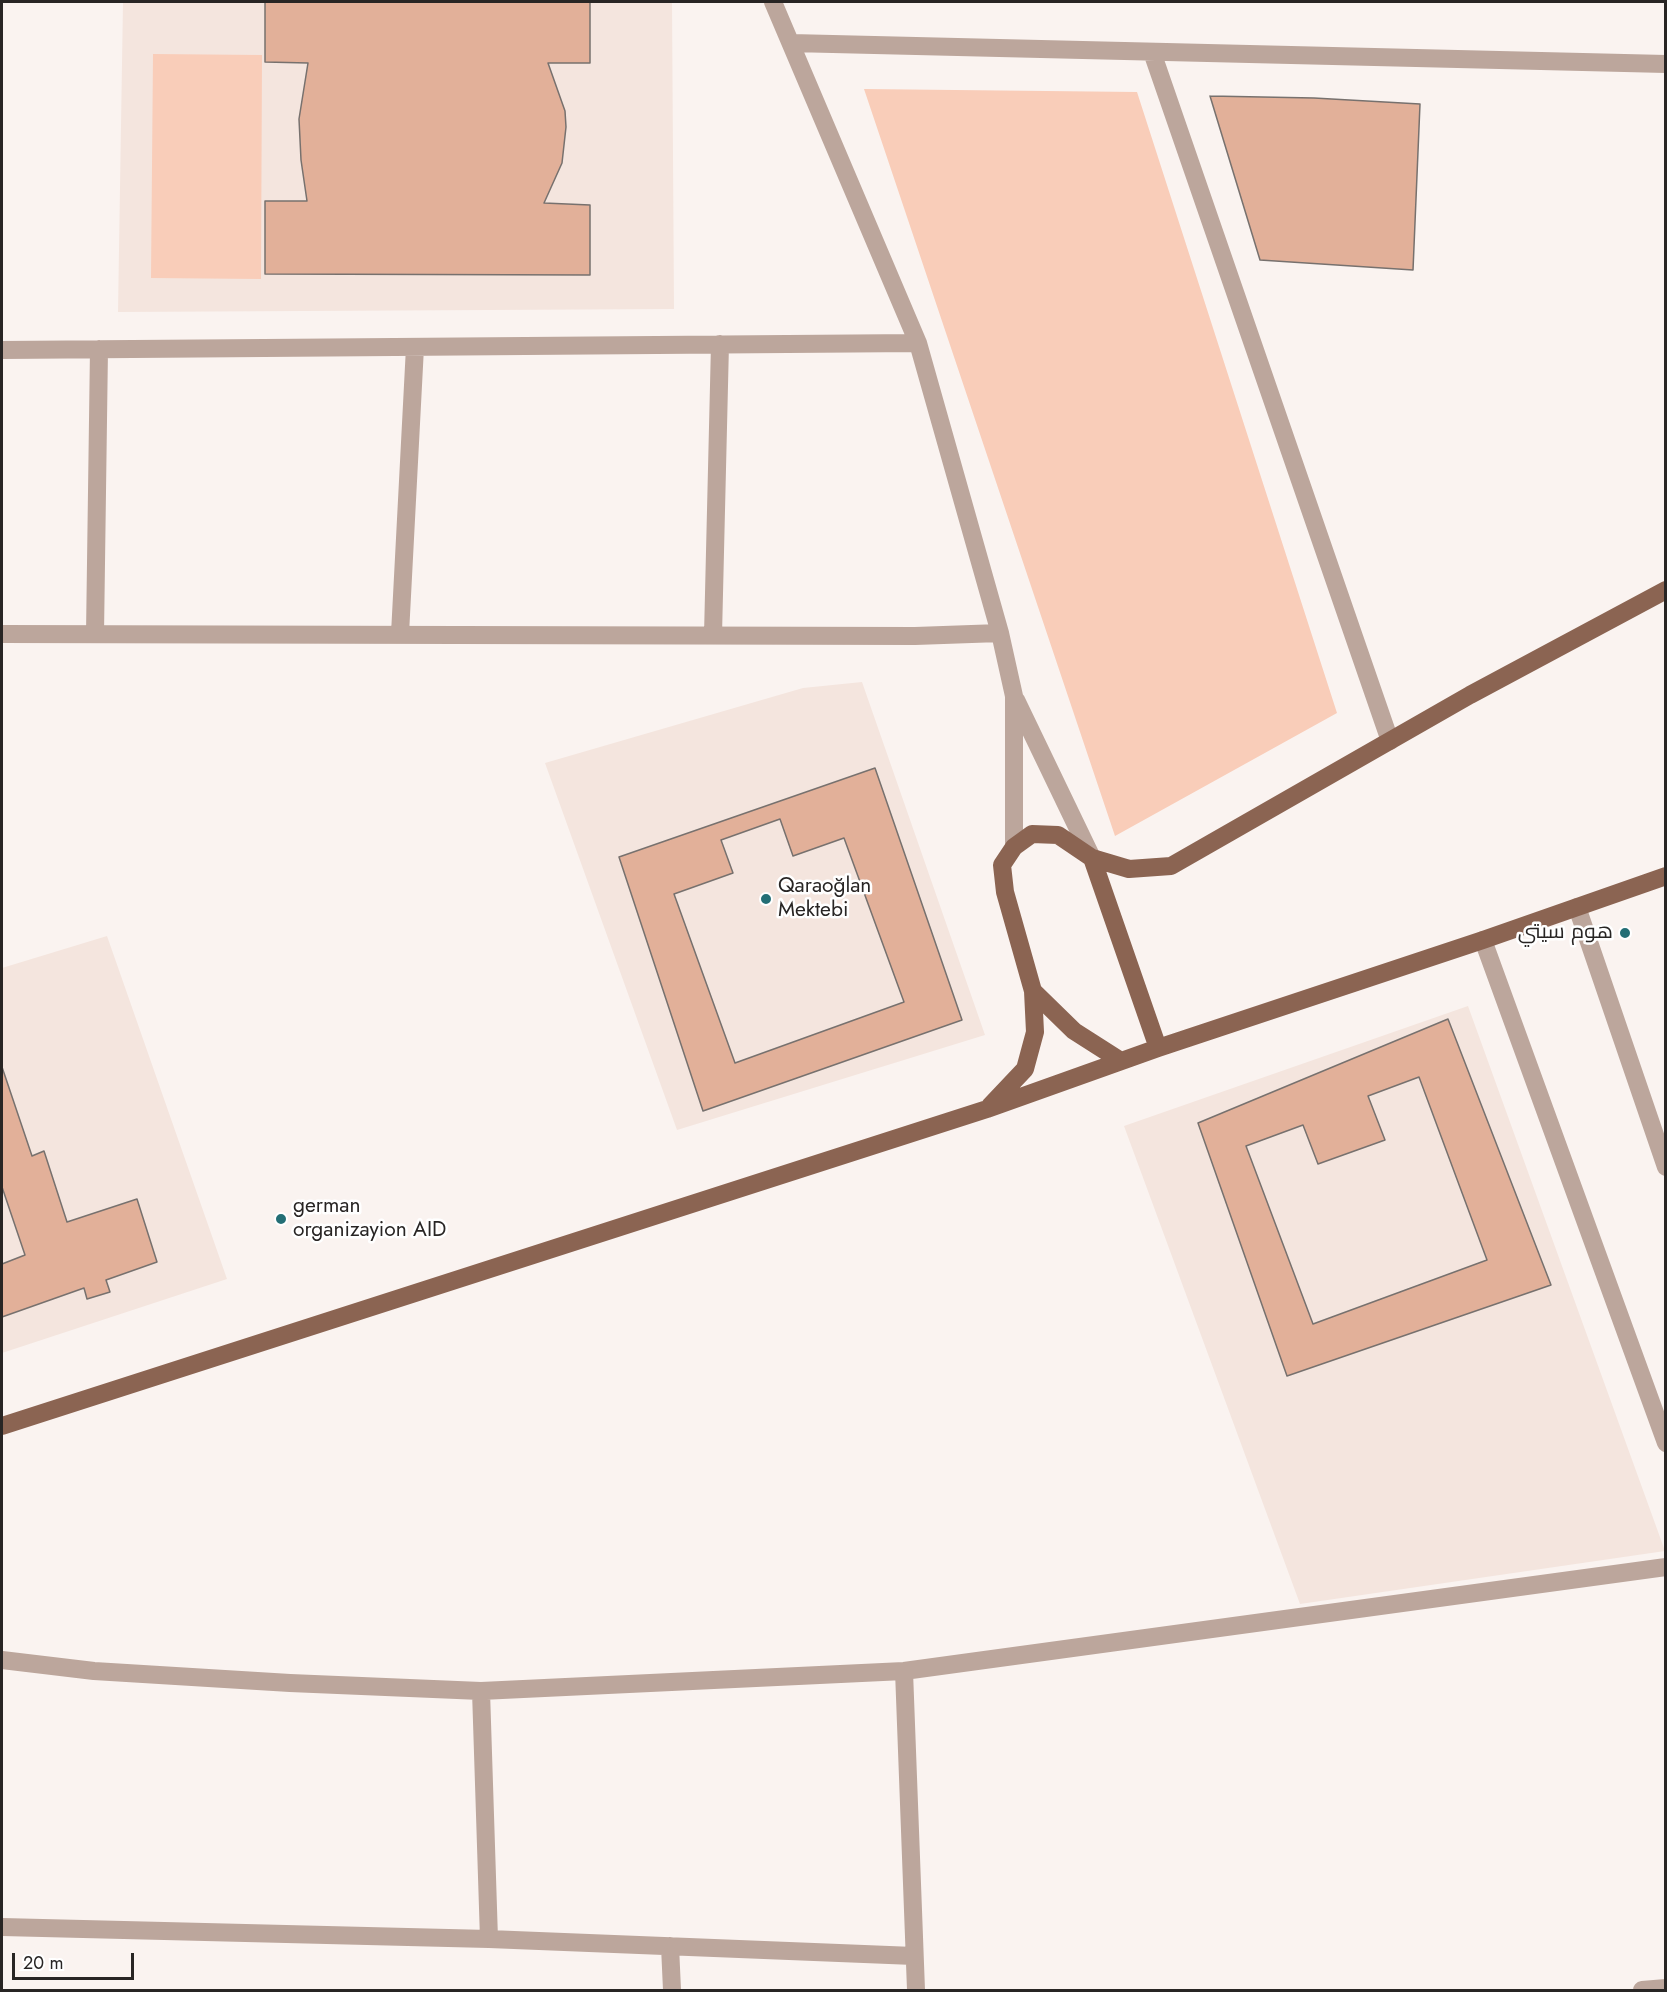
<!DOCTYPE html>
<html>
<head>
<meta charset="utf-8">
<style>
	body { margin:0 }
	#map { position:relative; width:1667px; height:1992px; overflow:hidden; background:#faf3f0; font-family:Jost,sans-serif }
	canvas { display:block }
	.frame { position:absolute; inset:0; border:3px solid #282524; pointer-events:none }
	.scale { position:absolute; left:12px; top:1953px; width:122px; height:27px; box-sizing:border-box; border:3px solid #282524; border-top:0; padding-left:8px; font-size:18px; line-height:21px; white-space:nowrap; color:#282524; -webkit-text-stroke:4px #fff; paint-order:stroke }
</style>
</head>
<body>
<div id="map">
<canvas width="1667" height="1992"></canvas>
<div class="frame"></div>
<div class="scale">20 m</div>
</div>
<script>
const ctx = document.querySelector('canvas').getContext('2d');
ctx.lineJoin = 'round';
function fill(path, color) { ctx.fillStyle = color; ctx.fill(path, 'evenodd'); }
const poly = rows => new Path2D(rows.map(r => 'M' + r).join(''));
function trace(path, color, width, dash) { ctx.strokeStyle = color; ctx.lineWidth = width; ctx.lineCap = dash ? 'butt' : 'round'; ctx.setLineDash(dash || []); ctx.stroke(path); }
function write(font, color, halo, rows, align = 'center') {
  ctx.font = font + ' Jost,Cairo,sans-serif'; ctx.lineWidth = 5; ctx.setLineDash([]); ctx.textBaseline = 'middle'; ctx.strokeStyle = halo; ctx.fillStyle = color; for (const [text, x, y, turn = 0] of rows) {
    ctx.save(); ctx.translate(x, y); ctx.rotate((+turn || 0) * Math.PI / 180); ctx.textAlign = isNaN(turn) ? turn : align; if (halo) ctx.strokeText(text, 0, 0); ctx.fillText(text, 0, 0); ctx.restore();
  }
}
fill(poly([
	[123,2,672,2,674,309,118,312],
	[862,682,985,1035,677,1130,545,763,803,688],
	[107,936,227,1279,2,1353,2,968],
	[1468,1006,1665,1551,1300,1604,1124,1126]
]), '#f4e5de');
fill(poly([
	[153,54,262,55,261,279,151,278],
	[864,89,1137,92,1337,713,1115,836]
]), '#f9cdb9');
const building = poly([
	[265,2,590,2,590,63,548,63,565,111,566,127,562,163,544,203,590,205,590,275,265,274,265,201,307,201,301,160,299,119,308,63,265,62,265,2],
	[1210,96,1314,98,1420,104,1413,270,1260,260,1210,96],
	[875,768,962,1020,703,1111,619,857,875,768],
	[780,819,793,856,844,838,904,1002,735,1063,674,894,733,873,721,840,780,819],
	[1448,1019,1551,1285,1287,1376,1198,1123,1448,1019],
	[1419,1077,1487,1260,1313,1324,1246,1146,1303,1125,1318,1164,1385,1140,1368,1096,1419,1077],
	[2,1067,32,1156,44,1151,67,1222,137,1199,157,1262,106,1280,110,1292,87,1299,84,1288,2,1317,2,1264,25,1255,2,1187,2,1067]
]);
fill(building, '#e2b099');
trace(building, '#77716e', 1.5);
trace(poly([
	[773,2,918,343,1000,633,1014,696,1014,847],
	[791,43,1666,64],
	[1152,52,1390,741],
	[2,350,918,343],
	[2,634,915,636,1000,633],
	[95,634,99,349],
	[400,634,415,347],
	[713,635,720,344],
	[1016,700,1092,858],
	[1577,907,1666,1167],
	[1483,940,1666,1443],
	[2,1660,94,1671,290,1683,481,1691,904,1671,1666,1567],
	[904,1671,916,1990],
	[481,1691,489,1939],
	[2,1927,489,1939,914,1956],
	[670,1946,672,1990],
	[1642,1990,1666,1988]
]), '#bca69c', 18);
trace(poly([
	[1092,858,1158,1048],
	[1033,991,1074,1031,1121,1061],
	[990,1106,1025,1069,1035,1032,1033,991,1005,892,1002,865,1014,847,1032,834,1058,835,1092,858,1129,869,1171,866,1470,695,1666,590],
	[2,1426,987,1109,1158,1048,1483,940,1666,876]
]), '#8b6452', 18);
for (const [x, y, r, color] of [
	[766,899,6,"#236e75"],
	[1625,933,6,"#236e75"],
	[281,1219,6,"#236e75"]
]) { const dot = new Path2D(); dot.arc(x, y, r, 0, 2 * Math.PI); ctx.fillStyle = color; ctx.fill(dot); trace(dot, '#fff', 2); }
write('21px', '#282524', '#fff', [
	["Qaraoğlan",778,887],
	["Mektebi",778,911],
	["هوم سيتي",1613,933,"right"],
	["german",293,1207],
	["organizayion AID",293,1231]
], 'left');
</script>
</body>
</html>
